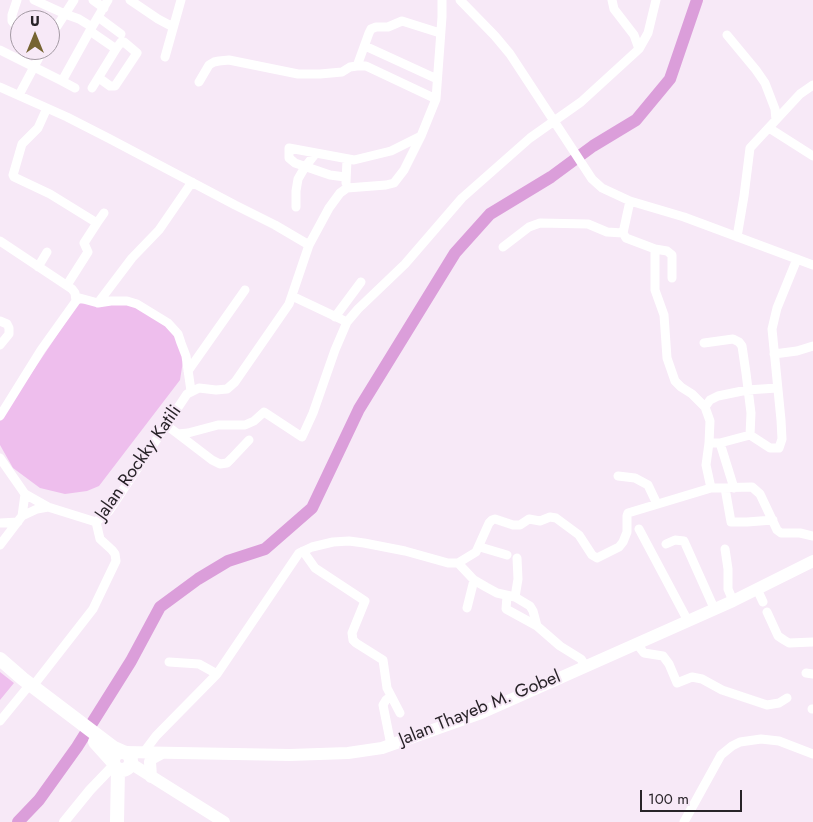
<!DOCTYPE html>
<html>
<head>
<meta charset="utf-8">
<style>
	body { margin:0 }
	#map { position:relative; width:813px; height:822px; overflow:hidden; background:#f7e9f7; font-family:Jost,sans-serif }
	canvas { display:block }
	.north { position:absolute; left:10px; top:10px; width:50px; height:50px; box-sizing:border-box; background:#f7e9f7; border:1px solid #a49aa4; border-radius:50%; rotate:0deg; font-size:14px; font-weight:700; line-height:20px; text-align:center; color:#282328 }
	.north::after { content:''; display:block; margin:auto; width:18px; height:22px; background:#766432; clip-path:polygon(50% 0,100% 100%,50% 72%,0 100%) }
	.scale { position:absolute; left:640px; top:790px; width:102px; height:22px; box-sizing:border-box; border:2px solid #282328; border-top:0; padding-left:6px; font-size:15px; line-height:18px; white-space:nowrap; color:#282328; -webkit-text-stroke:4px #f7e9f7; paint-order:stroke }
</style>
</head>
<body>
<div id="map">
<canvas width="813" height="822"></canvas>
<div class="north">U</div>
<div class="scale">100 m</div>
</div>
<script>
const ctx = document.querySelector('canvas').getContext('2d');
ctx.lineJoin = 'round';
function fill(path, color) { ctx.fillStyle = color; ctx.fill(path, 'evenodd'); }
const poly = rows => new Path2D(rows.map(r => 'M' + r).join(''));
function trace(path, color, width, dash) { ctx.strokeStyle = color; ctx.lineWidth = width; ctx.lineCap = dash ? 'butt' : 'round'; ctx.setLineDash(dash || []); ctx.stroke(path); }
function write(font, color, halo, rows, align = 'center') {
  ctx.font = font + ' Jost,sans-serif'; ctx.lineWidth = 4; ctx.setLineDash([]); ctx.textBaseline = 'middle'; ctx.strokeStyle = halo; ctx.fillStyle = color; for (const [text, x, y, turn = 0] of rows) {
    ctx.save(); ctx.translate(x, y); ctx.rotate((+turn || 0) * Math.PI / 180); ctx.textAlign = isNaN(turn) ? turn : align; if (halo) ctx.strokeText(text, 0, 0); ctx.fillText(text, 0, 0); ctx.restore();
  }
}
fill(poly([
	[121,299,166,325,179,342,183,361,180,380,99,486,87,491,65,494,40,488,13,468,0,445,0,420,78,304],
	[0,672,14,683,0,700]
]), '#eebeed');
trace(poly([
	[18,822,39,800,77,747,131,661,160,607,198,579,228,561,265,549,312,508,359,409,455,253,490,214,551,177,593,146,636,120,670,79,697,0]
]), '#db9eda', 12);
trace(poly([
	[17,0,12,15,12,21,16,26,20,28],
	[34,0,65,14,50,37],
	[74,0,65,14,79,19,92,27,108,0],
	[93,0,104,8],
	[130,0,158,19,173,27],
	[460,0,495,36,510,54,592,179,602,188,630,201,684,217,813,265],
	[98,17,121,34],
	[90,31,116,49],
	[727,35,756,70,765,83,775,109,776,120],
	[365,46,437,79],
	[639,49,648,33,656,0],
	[0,50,62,81,92,27],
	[165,57,181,0],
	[357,66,369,33,371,29,376,27,388,27,402,21,440,33],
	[62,81,75,88],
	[199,82,209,65,214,62,219,61,229,60,298,74,320,74,342,72,350,67,357,66,366,66,436,99],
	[0,87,67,117,110,139,235,205,275,225,309,245],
	[92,88,116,49,121,42,124,42,137,53,115,86,110,86,99,78],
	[19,95,43,50],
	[47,108,38,128,22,144,13,175,14,177,50,194,97,223,84,243,88,252,67,285],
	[769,128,813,156],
	[345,177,330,175,295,163,289,158,289,148,354,160,391,151,421,136],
	[346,183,347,159],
	[630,201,623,233,626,238,655,249,655,290,664,315,667,358,675,381,681,387,692,394,705,407,710,421,709,443,720,443,750,435],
	[296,207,296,191,298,179,305,167,316,153],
	[97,223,104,213],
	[737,237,744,196,750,148,800,94,813,85],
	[0,241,72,289,75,293,76,301,41,350,0,416],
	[503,247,529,227,540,223,588,224,607,232,623,233],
	[655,249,667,251,672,255,672,278],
	[38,267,47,252],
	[292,296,347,322],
	[76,297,98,303,132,258,159,230,192,182],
	[98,303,111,301,127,301,137,304,168,323,178,334,181,343,186,356,191,391],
	[335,317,361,282],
	[0,321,7,324,9,328,9,334,0,345],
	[704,343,733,339,739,342,742,346,746,373,751,413,750,435,770,448,779,448,782,439,781,420,772,329,777,308,797,259],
	[774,354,797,351,813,346],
	[188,371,245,290],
	[705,407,710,400,718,396,747,390,777,388],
	[166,425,178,434,188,433,218,425,245,425,254,421,264,412,302,437,313,413,335,350,347,322,358,309,405,264,462,198,530,138,581,102,639,49,634,35,614,9,612,0],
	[178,434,212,460,220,464,227,463,232,458,249,440],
	[709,443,706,465,711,488],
	[720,443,734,488],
	[0,458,25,494,22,516,0,545],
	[618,476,635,478,648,485,657,504],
	[725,488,731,522,747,522,773,520],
	[25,494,48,507,96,522],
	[22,516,37,509,48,507],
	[0,523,18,522],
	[639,529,688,621],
	[666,544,675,540,684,541,714,608],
	[480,547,507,555],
	[725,549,728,569,728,589,733,601],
	[303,551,315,568,365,601,352,633,353,640,356,643,383,660,387,688,400,713],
	[458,563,476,552,489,523,492,520,495,519,513,525,520,525,529,519,540,521,550,517,556,518,579,535,592,555,597,558,619,547,623,542,627,532,627,516,628,513,711,488,752,487,760,494,777,530,781,533,800,533,813,536],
	[757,589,763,602],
	[507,596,506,609,537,626,560,646,581,659,586,667],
	[515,597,518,579,517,558],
	[467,608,474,580],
	[767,612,778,636,784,640,789,643,813,642],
	[637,644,644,653,663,656,669,664,677,683,692,677,702,679,722,690,767,705,779,703,787,698],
	[806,673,813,674],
	[217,674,299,553,312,547,333,542,349,541,364,543,405,551,448,563,458,563,474,580,486,587,497,593,515,597,530,606,533,611,537,626],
	[33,686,93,609,116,561,115,554,112,550,100,539,96,522,109,511,187,394,199,388,216,390,227,389,235,382,289,304,309,245,329,208,340,193,347,188,386,185,394,183,404,170,421,136,436,99,442,17,442,0],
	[812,709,813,709],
	[0,721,27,688],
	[391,745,383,705,386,700,391,696],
	[144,752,156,736,217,674,199,664,169,662],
	[684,822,721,755,732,746,740,742,761,739,779,741,813,754]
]), '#fff', 9);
trace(poly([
	[64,822,90,790,114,765]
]), '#fff', 10);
trace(poly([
	[124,752,290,755,348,753,382,748,481,713,733,601,813,561],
	[130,763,224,822],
	[151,777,150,762,151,759,162,753]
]), '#fff', 12);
trace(poly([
	[0,659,23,679,114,748,123,752],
	[95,742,113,762],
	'113 761a9 9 0 1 1 18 0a9 9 0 1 1-18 0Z',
	[117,822,118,769]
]), '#fff', 14);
write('18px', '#282328', '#f7e9f7', [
	["Jalan Rockky Katili",139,463,-55],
	["Jalan Thayeb M. Gobel",480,709,-22]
]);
</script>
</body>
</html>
